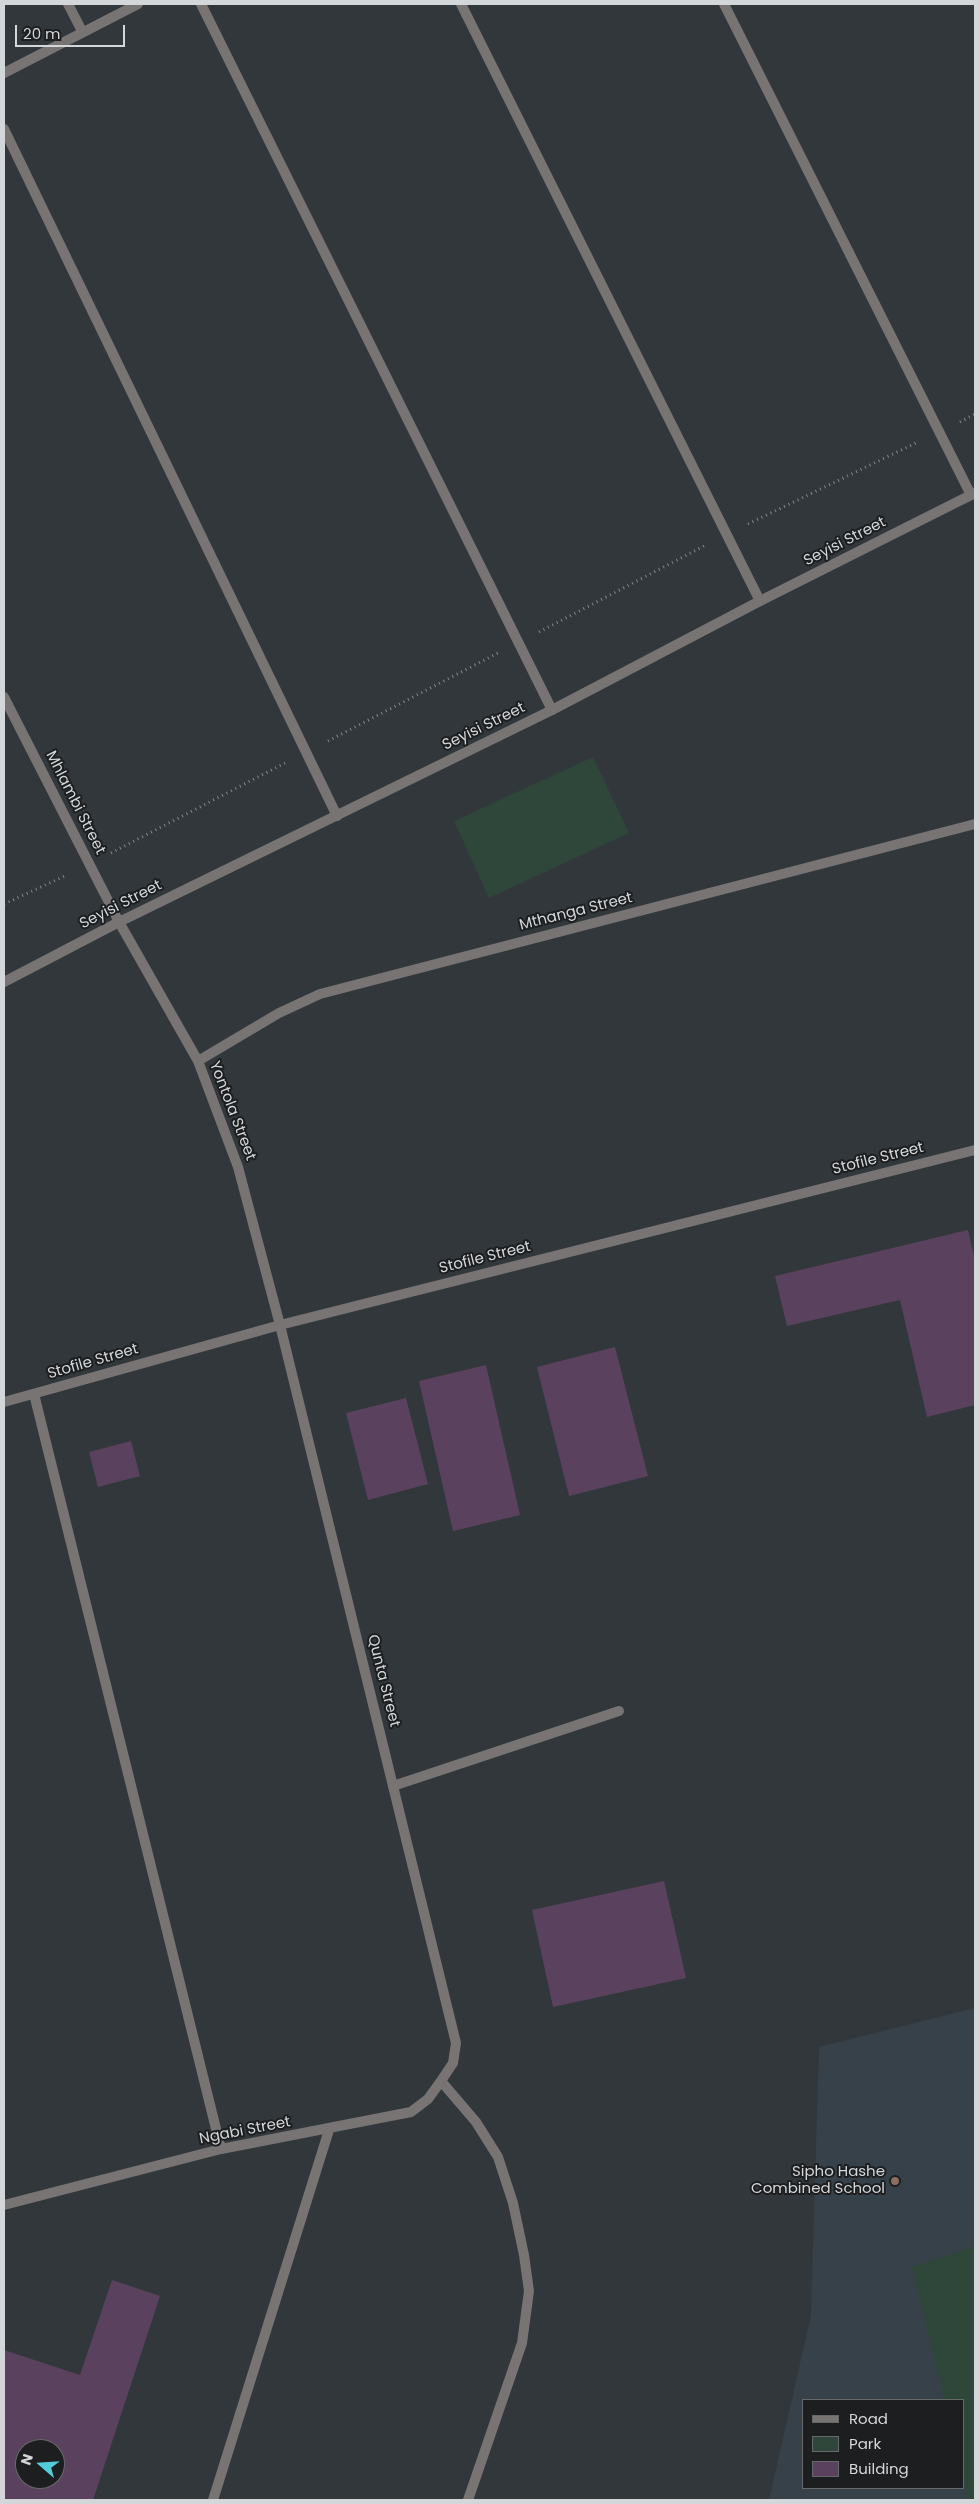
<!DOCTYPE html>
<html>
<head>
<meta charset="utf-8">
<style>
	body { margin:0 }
	#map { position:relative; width:979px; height:2504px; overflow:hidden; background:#32373b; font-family:Poppins,sans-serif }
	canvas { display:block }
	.frame { position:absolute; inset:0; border:5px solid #d4d7d9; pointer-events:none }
	.legend { position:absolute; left:802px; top:2399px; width:162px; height:90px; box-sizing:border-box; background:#1c1e20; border:1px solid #66686a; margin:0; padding:6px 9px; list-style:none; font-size:15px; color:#d4d7d9 }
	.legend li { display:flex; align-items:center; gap:10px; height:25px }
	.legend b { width:25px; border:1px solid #66686a }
	.north { position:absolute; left:15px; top:2439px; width:50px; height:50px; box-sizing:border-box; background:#1c1e20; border:1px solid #66686a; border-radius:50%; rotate:289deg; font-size:14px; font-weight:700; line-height:20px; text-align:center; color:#d4d7d9 }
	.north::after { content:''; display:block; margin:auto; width:18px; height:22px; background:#52cbd8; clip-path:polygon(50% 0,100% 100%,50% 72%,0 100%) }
	.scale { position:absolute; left:15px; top:25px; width:110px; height:22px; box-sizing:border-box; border:2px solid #d4d7d9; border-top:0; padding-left:6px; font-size:15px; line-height:18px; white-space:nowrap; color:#d4d7d9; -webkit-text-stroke:4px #1c1e20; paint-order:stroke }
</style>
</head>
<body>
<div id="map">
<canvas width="979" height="2504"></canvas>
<div class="frame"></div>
<ul class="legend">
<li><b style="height:6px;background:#777473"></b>Road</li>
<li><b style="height:14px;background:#2e473a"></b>Park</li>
<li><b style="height:14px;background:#5a425e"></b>Building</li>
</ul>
<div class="north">N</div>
<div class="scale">20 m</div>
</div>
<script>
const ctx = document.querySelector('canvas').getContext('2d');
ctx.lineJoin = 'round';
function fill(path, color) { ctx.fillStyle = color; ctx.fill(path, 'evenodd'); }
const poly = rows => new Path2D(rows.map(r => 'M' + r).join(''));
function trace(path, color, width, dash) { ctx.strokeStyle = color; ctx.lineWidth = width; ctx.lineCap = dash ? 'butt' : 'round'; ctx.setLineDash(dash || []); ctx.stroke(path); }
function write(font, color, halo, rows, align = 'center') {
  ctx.font = font + ' Poppins,sans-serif'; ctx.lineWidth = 4; ctx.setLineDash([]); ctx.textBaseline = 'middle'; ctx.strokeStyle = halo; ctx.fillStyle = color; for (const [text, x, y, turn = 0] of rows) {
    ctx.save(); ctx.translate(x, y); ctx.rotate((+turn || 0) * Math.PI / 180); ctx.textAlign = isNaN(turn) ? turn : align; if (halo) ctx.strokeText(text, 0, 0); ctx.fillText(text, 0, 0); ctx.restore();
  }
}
fill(poly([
	[975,2008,975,2500,769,2500,811,2315,819,2047],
	[803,2400,963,2400,963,2488,803,2488]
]), '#374149');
fill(poly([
	[593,757,629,833,489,898,454,821],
	[975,2246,975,2500,968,2500,963,2478,963,2400,944,2400,912,2267]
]), '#2e473a');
fill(poly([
	[968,1230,975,1261,975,1405,927,1417,900,1300,787,1326,775,1276],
	[615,1347,648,1476,569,1496,537,1367],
	[486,1365,520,1515,453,1531,419,1381],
	[406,1398,428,1484,368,1500,346,1413],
	[131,1441,140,1476,98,1487,89,1452],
	[664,1881,686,1978,553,2007,532,1910],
	[112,2280,160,2296,93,2500,4,2500,4,2350,80,2375],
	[25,2449,55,2449,55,2479,25,2479]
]), '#5a425e');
trace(poly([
	[960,422,975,414],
	[748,524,918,442],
	[539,632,704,546],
	[328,741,498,653],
	[111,853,285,763],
	[4,904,67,875]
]), '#83878a', 3, [1, 4]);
trace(poly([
	[393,1786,619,1711]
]), '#777473', 10);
trace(poly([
	[68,4,82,31],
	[201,4,552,710],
	[461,4,760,601],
	[724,4,971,495],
	[4,73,138,4],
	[4,129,337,816],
	[4,697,119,922,198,1061,238,1167,280,1325,456,2043,453,2063,441,2081,428,2099,411,2112,221,2149,4,2205],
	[198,1061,279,1013,320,994,975,824],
	[34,1394,221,2149],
	[4,1402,280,1325,975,1150],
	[441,2081,476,2122,498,2157,513,2203,524,2255,529,2291,522,2343,468,2500],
	[213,2500,329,2130]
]), '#777473', 10);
trace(poly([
	[4,982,119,922,552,710,760,601,975,493]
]), '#777473', 10);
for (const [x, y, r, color] of [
	[895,2181,5,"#8d6e63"]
]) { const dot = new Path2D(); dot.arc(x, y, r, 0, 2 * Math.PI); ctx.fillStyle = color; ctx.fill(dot); trace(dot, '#1c1e20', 2); }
write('15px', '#d4d7d9', '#1c1e20', [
	["Seyisi Street",845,542,-27],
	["Seyisi Street",484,727,-26],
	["Mhlambi Street",75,803,63],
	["Seyisi Street",121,905,-27],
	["Mthanga Street",576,912,-14],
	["Yontola Street",232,1111,69],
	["Stofile Street",878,1159,-14],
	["Stofile Street",485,1258,-14],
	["Stofile Street",93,1362,-16],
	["Qunta Street",383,1681,76],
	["Ngabi Street",245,2131,-11]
]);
write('15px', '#d4d7d9', '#1c1e20', [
	["Sipho Hashe",885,2172],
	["Combined School",885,2189]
], 'right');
</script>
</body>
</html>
